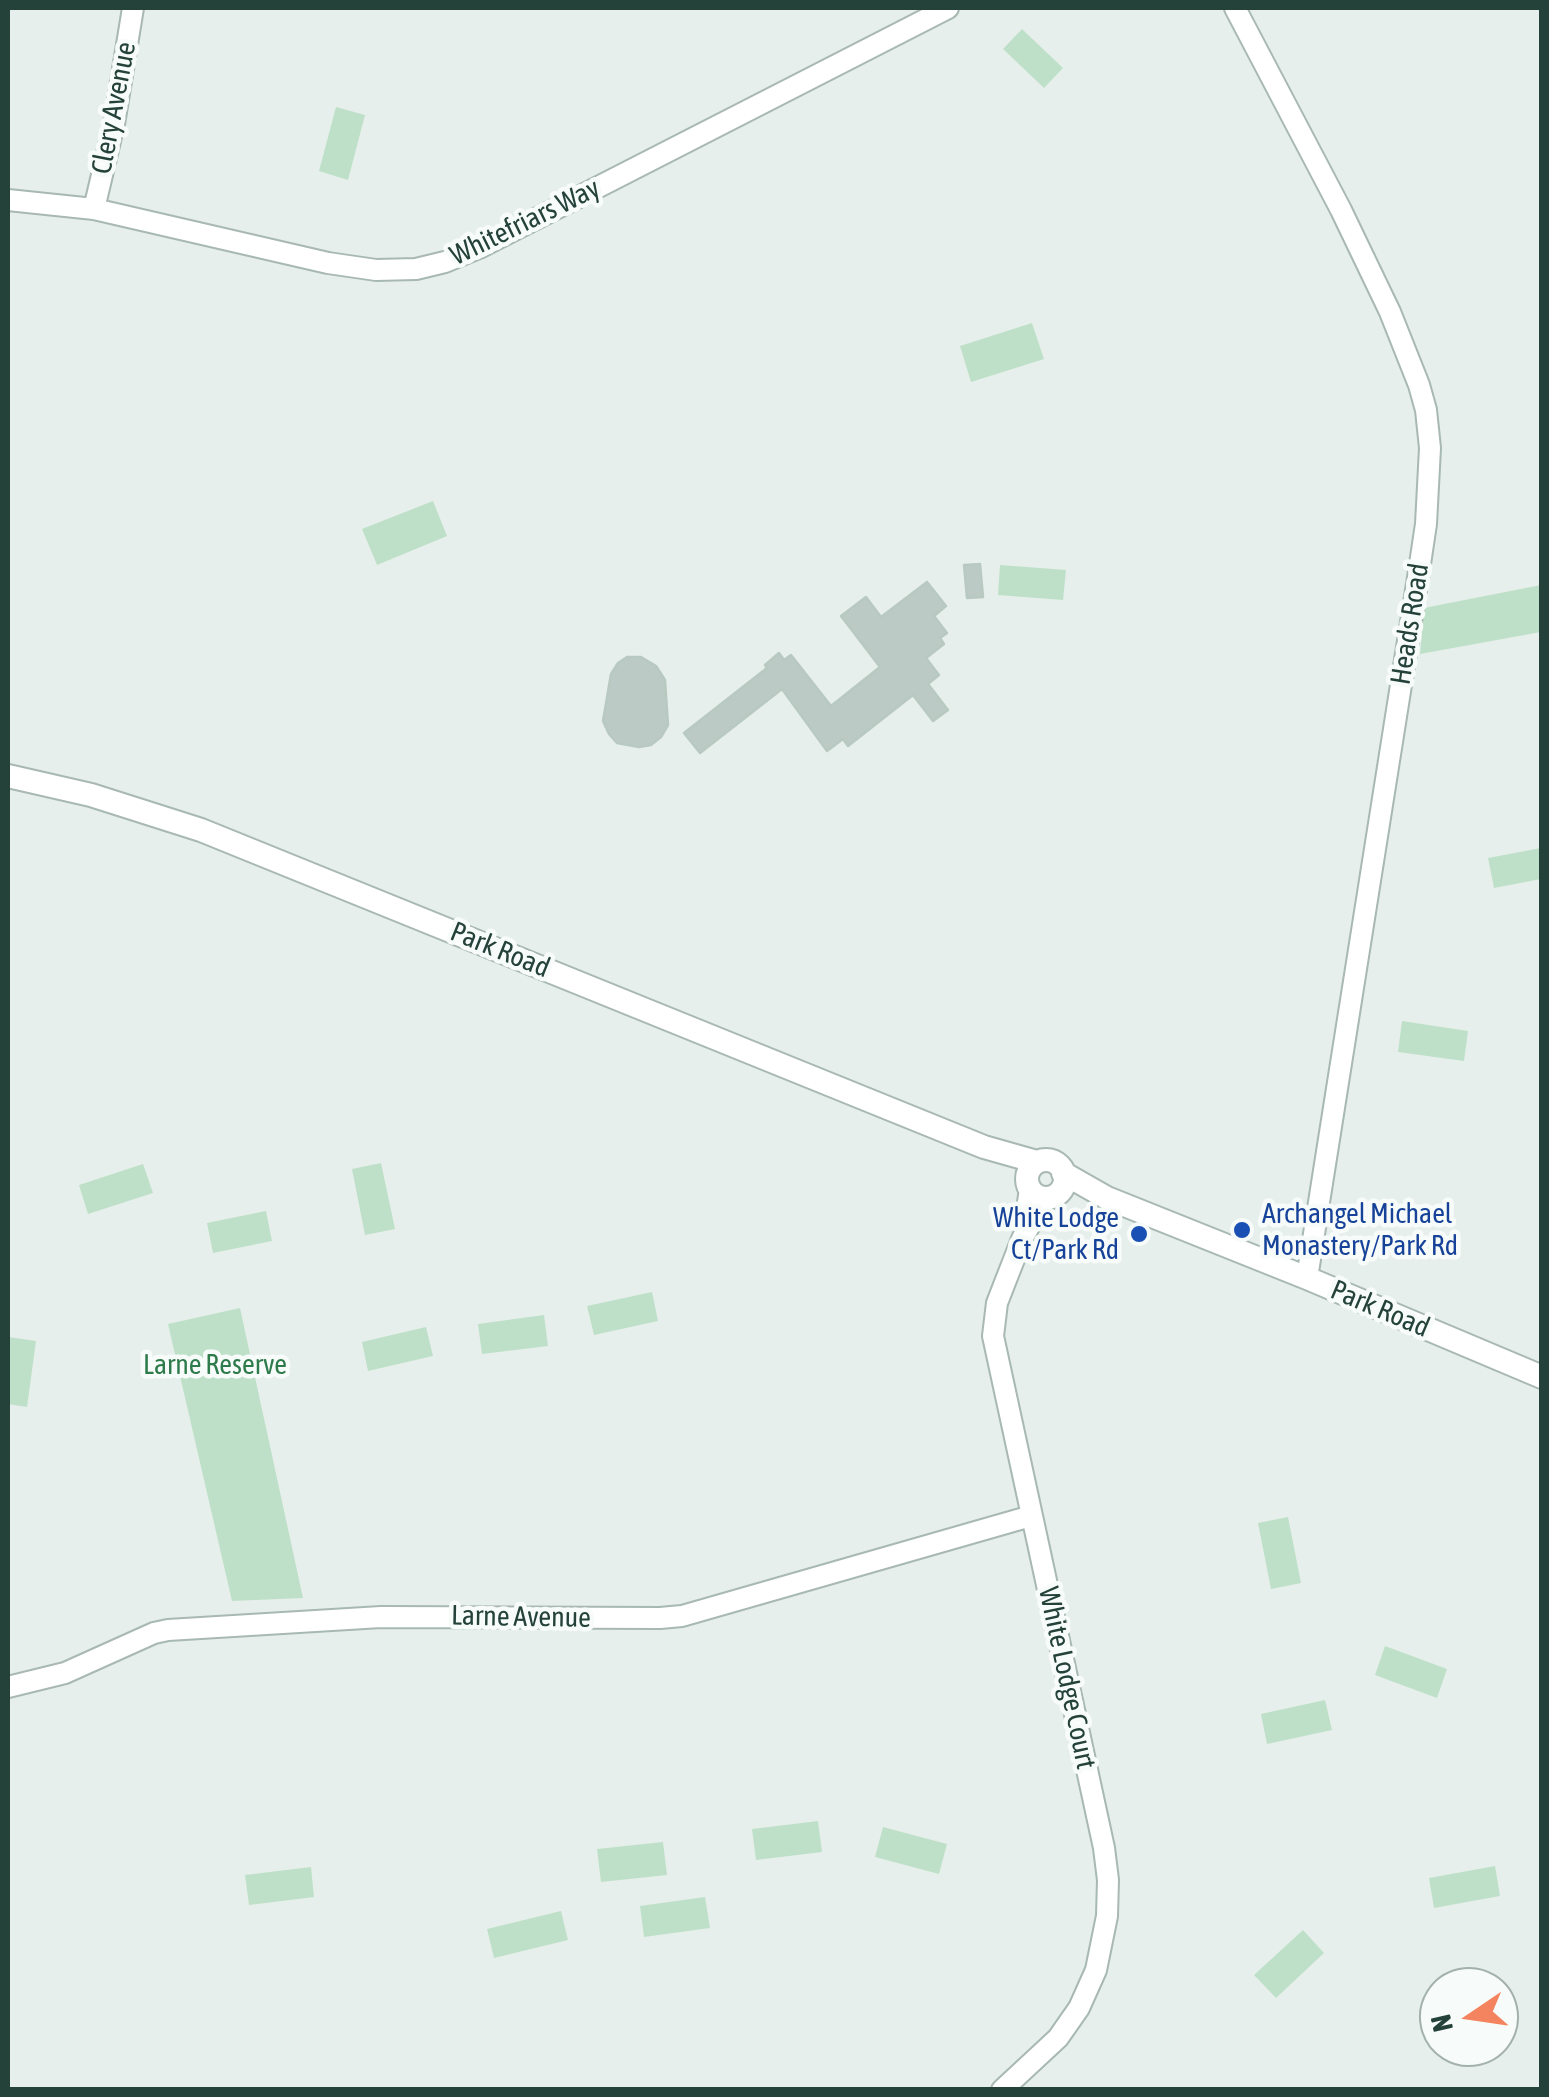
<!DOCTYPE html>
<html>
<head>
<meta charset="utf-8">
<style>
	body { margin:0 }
	#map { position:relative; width:1549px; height:2097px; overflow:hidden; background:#e6efeb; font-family:"Asap Condensed",sans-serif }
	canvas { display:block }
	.frame { position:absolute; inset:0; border:10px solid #24423a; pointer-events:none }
	.north { position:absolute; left:1419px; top:1967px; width:100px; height:100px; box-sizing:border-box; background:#f7fbf9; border:2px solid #a3b1ad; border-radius:50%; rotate:257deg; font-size:28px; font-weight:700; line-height:40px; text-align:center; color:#24423a }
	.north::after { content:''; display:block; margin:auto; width:35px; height:45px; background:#f4845f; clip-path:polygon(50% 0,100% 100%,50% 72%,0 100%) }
</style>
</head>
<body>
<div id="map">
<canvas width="1549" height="2097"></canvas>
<div class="frame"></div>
<div class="north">N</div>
</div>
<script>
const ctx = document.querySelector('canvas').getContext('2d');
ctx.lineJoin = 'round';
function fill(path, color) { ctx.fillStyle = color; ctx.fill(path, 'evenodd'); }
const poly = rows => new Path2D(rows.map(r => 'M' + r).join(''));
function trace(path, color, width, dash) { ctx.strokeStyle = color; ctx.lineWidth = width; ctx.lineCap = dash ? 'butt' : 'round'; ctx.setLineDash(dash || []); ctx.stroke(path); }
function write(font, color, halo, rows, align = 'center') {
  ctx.font = font + ' "Asap Condensed",sans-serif'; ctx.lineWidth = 9; ctx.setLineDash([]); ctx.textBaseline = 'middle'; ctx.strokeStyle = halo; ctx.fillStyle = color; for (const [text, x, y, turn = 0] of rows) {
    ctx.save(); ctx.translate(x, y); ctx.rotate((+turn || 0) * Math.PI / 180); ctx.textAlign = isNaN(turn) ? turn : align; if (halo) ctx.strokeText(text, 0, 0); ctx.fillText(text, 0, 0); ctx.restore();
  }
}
fill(poly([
	[1022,29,1063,68,1044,88,1003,49],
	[336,107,365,115,348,180,319,171],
	[1032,323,1044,359,971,382,960,346],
	[433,501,447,536,377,565,362,529],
	[1000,565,1066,570,1063,600,998,595],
	[1541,585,1541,632,1420,654,1424,608],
	[1541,848,1541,879,1494,888,1488,858],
	[1402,1021,1468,1031,1464,1061,1398,1052],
	[381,1163,395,1229,365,1235,352,1169],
	[143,1164,153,1193,88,1214,79,1185],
	[266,1211,272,1241,213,1253,207,1223],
	[652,1292,658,1321,594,1335,587,1306],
	[240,1308,303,1598,232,1601,168,1324],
	[544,1315,548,1346,482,1354,478,1324],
	[426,1327,433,1356,368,1371,362,1342],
	[8,1337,36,1341,27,1407,8,1404],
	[1288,1517,1301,1583,1271,1589,1258,1523],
	[1385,1646,1447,1669,1437,1698,1375,1675],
	[1325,1700,1332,1730,1267,1744,1261,1714],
	[818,1821,822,1852,756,1860,752,1829],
	[883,1827,947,1844,939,1874,875,1857],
	[663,1842,667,1875,601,1882,597,1849],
	[1495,1866,1500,1896,1434,1908,1429,1878],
	[311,1867,314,1897,249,1905,245,1875],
	[705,1897,710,1928,644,1937,640,1906],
	[561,1911,568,1940,494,1958,487,1929],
	[1303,1930,1324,1953,1276,1998,1254,1975]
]), '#bfe0c8');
const building = poly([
	[980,564,983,597,967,598,964,565,980,564],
	[927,582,946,606,934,616,947,633,940,638,944,644,926,658,939,675,928,684,948,710,933,721,913,695,848,746,843,739,827,751,782,689,700,753,684,733,767,668,765,665,779,653,784,660,791,655,831,706,880,667,841,616,866,597,881,617,927,582],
	[627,657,641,657,656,666,665,680,668,725,661,737,651,745,639,747,617,743,609,734,603,721,611,674,618,663,627,657]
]);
fill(building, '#bbcac4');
trace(building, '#b8c9c2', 2.5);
const minor = poly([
	[1235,8,1341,210,1390,312,1419,385,1426,410,1430,448,1426,524,1417,584,1307,1278],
	[8,200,94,209,328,263,376,270,416,269,445,262,479,248,948,8],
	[94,209,114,124,133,8],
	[1025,1222,1030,1189],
	[8,1687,65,1673,154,1633,168,1630,381,1617,660,1618,682,1616,1031,1516],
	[1002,2090,1058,2038,1079,2008,1096,1970,1107,1916,1108,1880,1104,1848,993,1336,997,1303,1004,1285,1022,1239,1046,1197]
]);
const tertiary = poly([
	[8,776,91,795,201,830,984,1147,1037,1162],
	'1027 1179a19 19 0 1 1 38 0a19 19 0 1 1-38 0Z',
	[1063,1173,1107,1198,1307,1278,1542,1377]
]);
trace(minor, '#a8b8b2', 24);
trace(tertiary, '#a8b8b2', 26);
trace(minor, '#fff', 20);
trace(tertiary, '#fff', 22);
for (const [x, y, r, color] of [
	[1242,1230,10,"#1a4fb4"],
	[1139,1234,10,"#1a4fb4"]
]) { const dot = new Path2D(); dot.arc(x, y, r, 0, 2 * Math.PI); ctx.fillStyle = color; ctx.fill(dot); trace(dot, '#f7fbf9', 4); }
write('28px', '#24423a', '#f7fbf9', [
	["Clery Avenue",114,108,-79],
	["Whitefriars Way",525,222,-26],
	["Heads Road",1410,624,-81],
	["Park Road",500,950,22],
	["Park Road",1380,1309,23],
	["Larne Avenue",521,1617,1],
	["White Lodge Court",1067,1678,78]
]);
write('28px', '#164399', '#f7fbf9', [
	["Archangel Michael",1262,1214],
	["Monastery/Park Rd",1262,1246],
	["White Lodge",1119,1218,"right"],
	["Ct/Park Rd",1119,1250,"right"]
], 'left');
write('28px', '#2d7a4b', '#f7fbf9', [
	["Larne Reserve",215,1365]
]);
</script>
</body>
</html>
